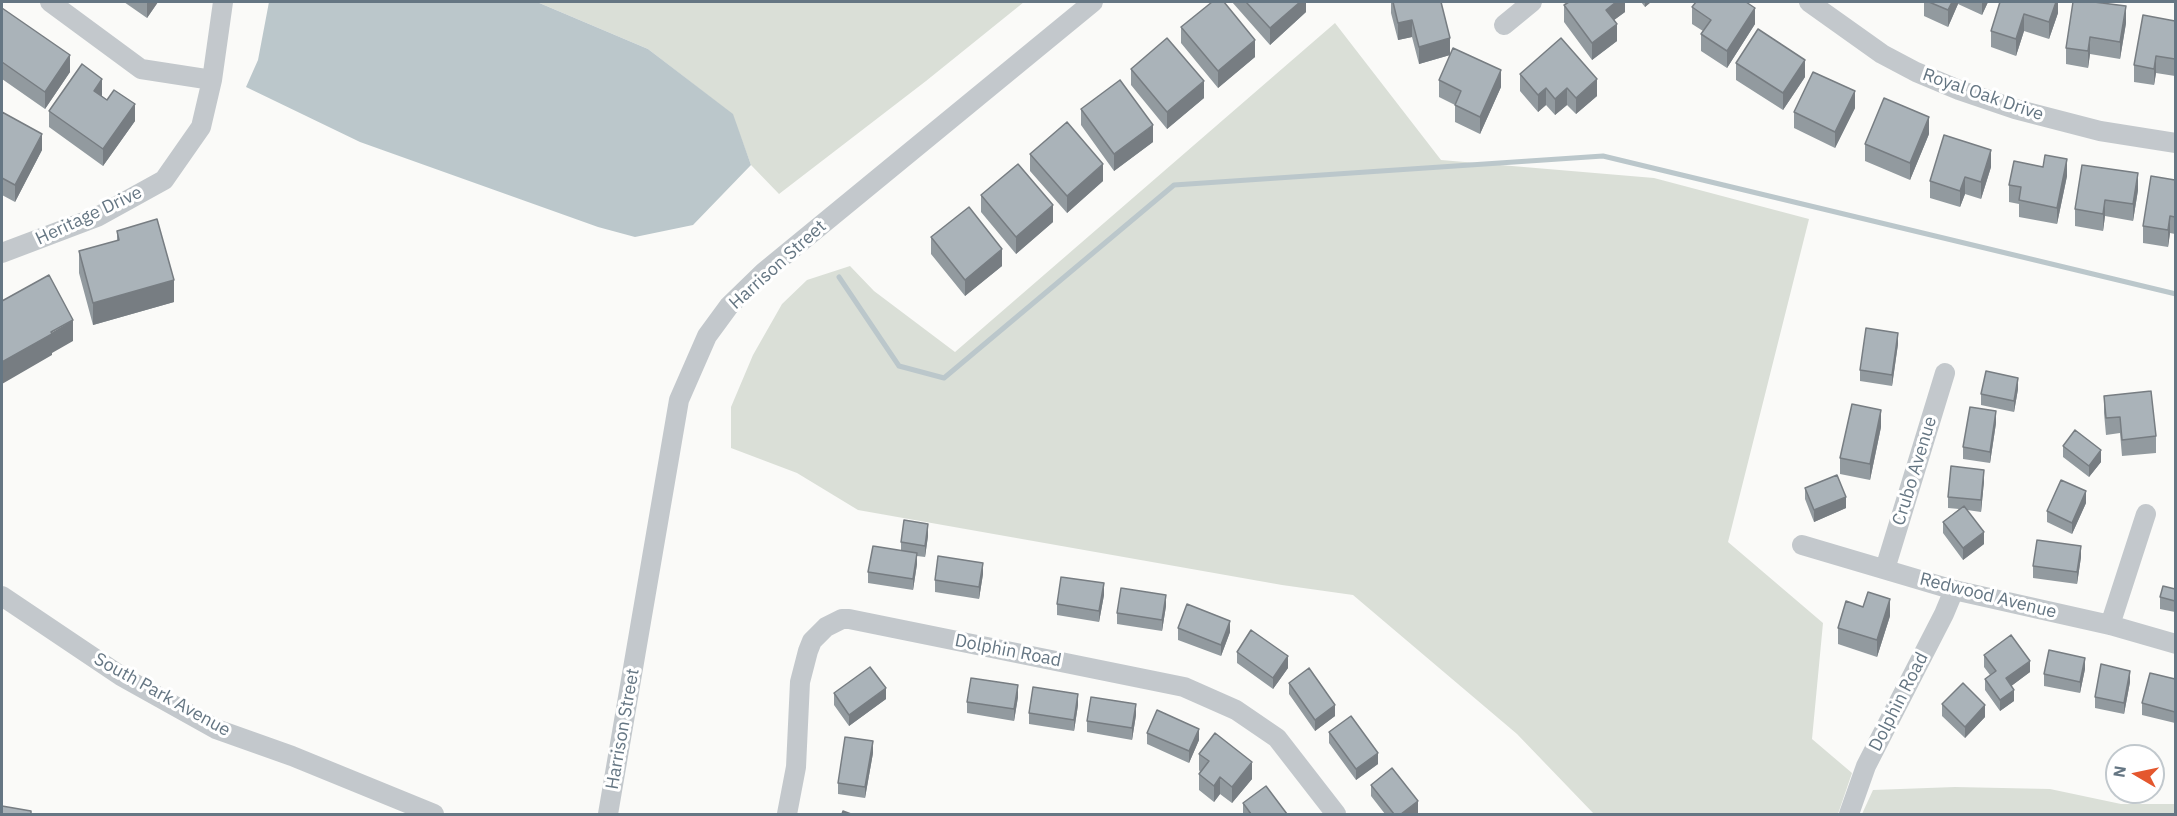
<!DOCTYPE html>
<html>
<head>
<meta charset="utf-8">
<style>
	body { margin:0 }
	#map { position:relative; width:2177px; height:816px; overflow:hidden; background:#fafaf8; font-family:"IBM Plex Sans",sans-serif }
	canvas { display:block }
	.frame { position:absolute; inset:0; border:3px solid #657683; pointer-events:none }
	.north { position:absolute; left:2105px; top:744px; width:60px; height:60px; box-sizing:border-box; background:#fff; border:2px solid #c1c8cd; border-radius:50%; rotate:279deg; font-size:16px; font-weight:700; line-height:24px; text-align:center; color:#657683 }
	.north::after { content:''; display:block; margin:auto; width:21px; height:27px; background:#e4572e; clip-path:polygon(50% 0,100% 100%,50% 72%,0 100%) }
</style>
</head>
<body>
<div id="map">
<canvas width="2177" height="816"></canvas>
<div class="frame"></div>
<div class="north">N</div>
</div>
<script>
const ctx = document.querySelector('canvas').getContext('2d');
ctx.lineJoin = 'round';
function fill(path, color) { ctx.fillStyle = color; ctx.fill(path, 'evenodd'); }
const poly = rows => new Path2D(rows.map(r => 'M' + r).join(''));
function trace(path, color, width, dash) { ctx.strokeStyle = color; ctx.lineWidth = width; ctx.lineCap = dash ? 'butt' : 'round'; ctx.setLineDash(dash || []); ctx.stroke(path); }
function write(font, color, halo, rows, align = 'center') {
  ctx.font = font + ' "IBM Plex Sans",sans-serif'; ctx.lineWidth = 6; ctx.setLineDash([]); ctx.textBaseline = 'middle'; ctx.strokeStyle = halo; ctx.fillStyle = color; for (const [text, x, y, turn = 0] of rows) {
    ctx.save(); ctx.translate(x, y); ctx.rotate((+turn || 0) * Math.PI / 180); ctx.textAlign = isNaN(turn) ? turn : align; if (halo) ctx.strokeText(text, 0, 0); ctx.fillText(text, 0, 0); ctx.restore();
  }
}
fill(poly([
	[537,2,1024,2,926,81,779,194,751,165,732,114,648,49],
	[1335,23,1441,160,1654,178,1809,219,1728,542,1823,623,1812,739,1852,773,1838,814,1594,814,1517,734,1353,595,1282,585,858,510,797,473,731,448,731,407,753,355,782,304,807,280,850,266,874,291,955,352],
	[1955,787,2050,789,2121,804,2175,804,2175,814,1862,814,1873,790]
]), '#dadfd7');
fill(poly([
	[269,2,537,2,648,49,733,114,751,165,693,225,635,237,598,227,360,142,246,87,258,60]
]), '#bbc7cb');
trace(poly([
	[839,277,899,366,944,378,1174,185,1603,156,2176,294]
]), '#bbc7cb', 5);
trace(poly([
	[50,2,141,69,212,80],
	[1809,2,1882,54,1916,72,1959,90,2015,109,2100,131,2176,143],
	[1504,25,1532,2],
	[2,253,97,217,164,180,201,127,212,80,223,2],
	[1802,545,1954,590,2110,625,2176,644],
	[1885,569,1945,373],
	[2,596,121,676,216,729,292,756,434,814],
	[2110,625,2146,514],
	[608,814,679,400,707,336,729,306,764,272,1093,2],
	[787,814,796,767,800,682,808,651,812,641,826,627,842,619,849,619,1184,687,1236,710,1277,738,1336,814],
	[1849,814,1866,766,1944,614,1954,590]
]), '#c3c8cc', 20);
fill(poly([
	[124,2,158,2,147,18],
	[1232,2,1306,2,1306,12,1270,45],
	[1391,2,1441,2,1450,55,1501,87,1480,134,1455,122,1455,105,1439,97,1439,80,1450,55,1419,64,1412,37,1398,40,1391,13],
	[1625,2,1625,12,1614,20,1617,41,1592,60,1564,22,1564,5],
	[1641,2,1651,2,1645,7],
	[1924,2,1988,2,1982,15,1958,4,1948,27,1924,16],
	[2000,2,2058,2,2058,13,2049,39,2024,31,2016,56,1991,47,1991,31],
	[1692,7,1755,24,1727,68,1701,51,1701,34,1703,31,1692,24],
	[2,8,70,72,45,109,2,79],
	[2175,21,2175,76,2156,73,2154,85,2134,82,2134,65],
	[2126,23,2120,59,2090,54,2088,68,2066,64,2066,48],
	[1181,27,1255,57,1218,88,1181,43],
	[1736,63,1805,77,1783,110,1736,80],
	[1131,69,1204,98,1167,129,1131,85],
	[1520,74,1597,96,1576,114,1567,105,1555,115,1546,105,1538,112,1520,91],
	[102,96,135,121,103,166,49,127,49,111],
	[1855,108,1835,148,1794,128,1794,112],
	[1081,109,1153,142,1114,171,1081,125],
	[2,112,42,150,15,202,2,195],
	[1929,134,1910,180,1865,161,1865,144],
	[1030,154,1103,181,1067,213,1030,171],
	[1991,167,1981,199,1965,194,1960,207,1930,198,1930,181],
	[2067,176,2057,224,2019,217,2019,204,2009,202,2009,185],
	[2175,180,2175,234,2170,233,2168,247,2143,243,2143,226],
	[2138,190,2133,221,2105,216,2103,231,2075,226,2075,209],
	[981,195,1053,222,1016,254,981,212],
	[117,231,174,302,93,325,79,273,79,251,117,241],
	[931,237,1002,266,965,296,931,254],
	[1898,344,1892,386,1860,381,1860,370],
	[2018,389,2014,412,1981,405,1981,394],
	[2104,396,2156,436,2156,453,2122,456,2120,433,2106,435,2104,413],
	[1996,423,1990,463,1963,459,1963,447],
	[1881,427,1870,480,1840,474,1840,458],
	[2063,446,2101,462,2089,477,2063,457],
	[1984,481,1981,512,1967,510,1984,544,1963,560,1943,533,1943,522,1959,509,1948,508,1948,497],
	[1805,488,1846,508,1814,522,1805,499],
	[2086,503,2072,534,2047,522,2047,511],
	[928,536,925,557,917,556,917,564,913,590,868,583,868,572,901,551,901,542],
	[2081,557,2077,584,2033,578,2033,566],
	[983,574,979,599,935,592,935,580],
	[2175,589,2175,612,2160,609,2160,597],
	[1104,595,1099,622,1057,615,1057,604],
	[1166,606,1162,631,1117,624,1117,613],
	[1890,616,1877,657,1838,644,1838,628],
	[1178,628,1230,632,1221,656,1178,640],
	[1237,652,1288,668,1273,689,1237,663],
	[1984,655,2030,672,2011,686,2014,701,2000,711,1985,690,1985,679,1990,675,1984,667],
	[2085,669,2080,693,2044,686,2044,674],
	[2175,679,2175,723,2142,715,2142,703],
	[2130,682,2124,714,2095,708,2095,697],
	[1289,683,1335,716,1315,731,1289,694],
	[834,693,886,699,849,726,834,705],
	[1018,697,1014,721,967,713,967,702],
	[1942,704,1985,717,1965,738,1942,716],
	[1078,705,1074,731,1029,724,1029,713],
	[1136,715,1132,740,1087,732,1087,721],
	[1329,732,1378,764,1356,780,1329,743],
	[1147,733,1199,740,1189,763,1147,744],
	[873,753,865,798,838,794,838,783],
	[1199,754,1252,779,1232,803,1220,794,1214,802,1199,790,1199,774,1200,772,1199,770],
	[1371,785,1418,813,1415,814,1385,814,1371,796],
	[1243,803,1287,814,1243,814]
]), '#929a9f');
fill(poly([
	[147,2,158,2,147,18],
	[1300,2,1306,2,1306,12,1270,45,1270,28],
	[1616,2,1625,2,1625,12,1606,26,1606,10],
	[1645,2,1651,2,1645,7],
	[1952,2,1958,2,1958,4,1948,27,1948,10],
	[1982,2,1988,2,1982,15],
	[2056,2,2058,2,2058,13,2049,39,2049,22],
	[2126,6,2126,23,2120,59,2120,42],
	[1755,8,1755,24,1727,68,1727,51],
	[2024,14,2024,31,2016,56,2016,39],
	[1412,20,1412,37,1398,40,1398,23],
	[1617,24,1617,41,1592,60,1592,43],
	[2090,37,2090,54,2088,68,2088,51],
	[1450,38,1450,55,1419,64,1419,47],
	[1255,40,1255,57,1218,88,1218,71],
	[70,55,70,72,45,109,45,92],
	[2156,56,2156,73,2154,85,2154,69],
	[1805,60,1805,77,1783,110,1783,93],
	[1501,70,1501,87,1480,134,1480,117],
	[102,79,102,96,94,108,94,91],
	[1597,79,1597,96,1576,114,1576,98],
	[1204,81,1204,98,1167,129,1167,112],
	[1546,88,1546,105,1538,112,1538,95],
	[1567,88,1567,105,1555,115,1555,99],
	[1855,91,1855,108,1835,148,1835,132],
	[135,104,135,121,103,166,103,149],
	[1929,117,1929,134,1910,180,1910,163],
	[1153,125,1153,142,1114,171,1114,154],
	[42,134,42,150,15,202,15,185],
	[1991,150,1991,167,1981,199,1981,182],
	[2067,159,2067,176,2057,224,2057,208],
	[1103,164,1103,181,1067,213,1067,196],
	[2138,173,2138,190,2133,221,2133,204],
	[1965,177,1965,194,1960,207,1960,191],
	[2105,200,2105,216,2103,231,2103,214],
	[1053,205,1053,222,1016,254,1016,237],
	[2170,216,2170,233,2168,247,2168,230],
	[1002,249,1002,266,965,296,965,280],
	[174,280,174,302,93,325,93,303],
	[73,320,73,341,52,353,52,355,2,384,2,362],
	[1898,333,1898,344,1892,386,1892,375],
	[2018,378,2018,389,2014,412,2014,401],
	[1881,410,1881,427,1870,480,1870,464],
	[1996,411,1996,423,1990,463,1990,452],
	[2101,450,2101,462,2089,477,2089,466],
	[1984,470,1984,481,1981,512,1981,500],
	[2086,491,2086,503,2072,534,2072,523],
	[1846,497,1846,508,1814,522,1814,510],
	[928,524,928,536,925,557,925,546],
	[1984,532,1984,544,1963,560,1963,548],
	[2081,546,2081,557,2077,584,2077,572],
	[917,553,917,564,913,590,913,579],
	[983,563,983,574,979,599,979,587],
	[1104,583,1104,595,1099,622,1099,611],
	[1166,595,1166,606,1162,631,1162,620],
	[1890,599,1890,616,1877,657,1877,640],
	[1230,621,1230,632,1221,656,1221,645],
	[1288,656,1288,668,1273,689,1273,678],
	[2085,658,2085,669,2080,693,2080,682],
	[2030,661,2030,672,2006,690,2006,678],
	[2130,671,2130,682,2124,714,2124,703],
	[1018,685,1018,697,1014,721,1014,709],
	[886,688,886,699,849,726,849,715],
	[2014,690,2014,701,2000,711,2000,700],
	[1078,694,1078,705,1074,731,1074,720],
	[1136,704,1136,715,1132,740,1132,728],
	[1335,705,1335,716,1315,731,1315,720],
	[1985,705,1985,717,1965,738,1965,727],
	[1199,729,1199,740,1189,763,1189,751],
	[873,741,873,753,865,798,865,787],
	[1378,753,1378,764,1356,780,1356,769],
	[1252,762,1252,779,1232,803,1232,787],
	[1220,777,1220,794,1214,802,1214,786],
	[1418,801,1418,813,1415,814,1401,814]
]), '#777d82');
const building = poly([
	[1212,2,1224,2,1255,40,1218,71,1181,27,1212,2],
	[1246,2,1300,2,1270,28,1246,2],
	[1393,2,1441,2,1450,38,1419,47,1412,20,1398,23,1393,2],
	[1569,2,1616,2,1606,10,1617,24,1592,43,1564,5,1569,2],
	[1696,2,1746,2,1755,8,1727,51,1701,34,1711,20,1692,7,1696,2],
	[1929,2,1952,2,1948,10,1929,2],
	[2000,2,2056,2,2049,22,2024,14,2016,39,1991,31,2000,2],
	[2073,2,2094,2,2126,6,2120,42,2090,37,2088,51,2066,48,2073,2],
	[2,8,70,55,45,92,2,62,2,8],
	[2143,15,2175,21,2175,59,2156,56,2154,69,2134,65,2143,15],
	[1758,29,1805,60,1783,93,1736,63,1758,29],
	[1167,38,1204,81,1167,112,1131,69,1167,38],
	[1561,38,1597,79,1576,98,1567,88,1555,99,1546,88,1538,95,1520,74,1561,38],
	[1453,48,1501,70,1480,117,1455,105,1461,91,1439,80,1453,48],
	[82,64,102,79,94,91,107,100,114,90,135,104,103,149,49,111,82,64],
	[1813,72,1855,91,1835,132,1794,112,1813,72],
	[1120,80,1153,125,1114,154,1081,109,1120,80],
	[1884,98,1929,117,1910,163,1865,144,1884,98],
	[2,112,42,134,15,185,2,178,2,112],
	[1067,122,1103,164,1067,196,1030,154,1067,122],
	[1944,135,1991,150,1981,182,1965,177,1960,191,1930,181,1944,135],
	[2045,155,2067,159,2057,208,2019,200,2021,187,2009,185,2014,161,2043,167,2045,155],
	[1018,164,1053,205,1016,237,981,195,1018,164],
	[2082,165,2138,173,2133,204,2105,200,2103,214,2075,209,2082,165],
	[2151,176,2175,180,2175,217,2170,216,2168,230,2143,226,2151,176],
	[969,207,1002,249,965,280,931,237,969,207],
	[157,219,174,280,93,303,79,251,119,240,117,231,157,219],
	[49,275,73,320,51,332,52,334,2,362,2,301,49,275],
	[1866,328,1898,333,1892,375,1860,370,1866,328],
	[1986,371,2018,378,2014,401,1981,394,1986,371],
	[2151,391,2156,436,2122,440,2120,417,2106,418,2104,396,2151,391],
	[1852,404,1881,410,1870,464,1840,458,1852,404],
	[1970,407,1996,411,1990,452,1963,447,1970,407],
	[2075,430,2101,450,2089,466,2063,446,2075,430],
	[1951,466,1984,470,1981,500,1948,497,1951,466],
	[1837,475,1846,497,1814,510,1805,488,1837,475],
	[2061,480,2086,491,2072,523,2047,511,2061,480],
	[1964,506,1984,532,1963,548,1943,522,1964,506],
	[904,520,928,524,925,546,901,542,904,520],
	[2037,540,2081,546,2077,572,2033,566,2037,540],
	[873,546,917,553,913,579,868,572,873,546],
	[938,556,983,563,979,587,935,580,938,556],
	[1061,577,1104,583,1099,611,1057,604,1061,577],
	[2163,586,2175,589,2175,601,2160,597,2163,586],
	[1121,588,1166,595,1162,620,1117,613,1121,588],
	[1868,592,1890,599,1877,640,1838,628,1846,601,1863,607,1868,592],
	[1187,604,1230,621,1221,645,1178,628,1187,604],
	[1251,630,1288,656,1273,678,1237,652,1251,630],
	[2011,635,2030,661,2006,678,2014,690,2000,700,1985,679,1996,671,1984,655,2011,635],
	[2049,650,2085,658,2080,682,2044,674,2049,650],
	[2101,664,2130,671,2124,703,2095,697,2101,664],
	[870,667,886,688,849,715,834,693,870,667],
	[1309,668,1335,705,1315,720,1289,683,1309,668],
	[2150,673,2175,679,2175,712,2142,703,2150,673],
	[971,678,1018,685,1014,709,967,702,971,678],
	[1963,683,1985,705,1965,727,1942,704,1963,683],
	[1033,687,1078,694,1074,720,1029,713,1033,687],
	[1091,697,1136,704,1132,728,1087,721,1091,697],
	[1157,710,1199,729,1189,751,1147,733,1157,710],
	[1351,716,1378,753,1356,769,1329,732,1351,716],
	[1215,733,1252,762,1232,787,1220,777,1214,786,1199,774,1209,761,1199,754,1215,733],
	[845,737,873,741,865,787,838,783,845,737],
	[1392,768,1418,801,1401,814,1394,814,1371,785,1392,768],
	[1266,786,1287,814,1251,814,1243,803,1266,786],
	[2,806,31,811,31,814,2,814,2,806],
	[843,811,851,814,842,814,843,811]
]);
fill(building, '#aab3b9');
trace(building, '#777d82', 1.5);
write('18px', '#657683', '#fff', [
	["Royal Oak Drive",1983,95,19],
	["Heritage Drive",89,216,-25],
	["Harrison Street",778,265,-42],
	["Crubo Avenue",1915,471,-73],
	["Redwood Avenue",1988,596,14],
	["Dolphin Road",1008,651,11],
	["South Park Avenue",162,695,29],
	["Dolphin Road",1899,702,-63],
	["Harrison Street",623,729,-80]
]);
</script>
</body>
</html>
